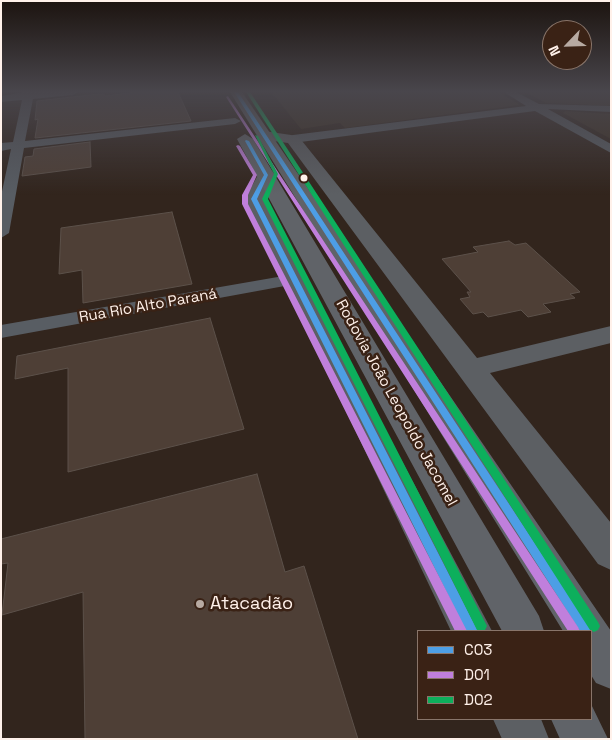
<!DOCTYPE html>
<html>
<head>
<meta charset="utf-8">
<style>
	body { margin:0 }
	#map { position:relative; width:612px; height:740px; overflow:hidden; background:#32251d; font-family:"Space Grotesk",sans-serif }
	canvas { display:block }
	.frame { position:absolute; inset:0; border:2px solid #fff1ea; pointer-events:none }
	.legend { position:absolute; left:417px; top:630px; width:175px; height:90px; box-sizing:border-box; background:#3a2215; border:1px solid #89756a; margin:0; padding:6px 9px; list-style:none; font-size:15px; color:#fff1ea }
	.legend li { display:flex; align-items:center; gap:10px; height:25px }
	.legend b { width:25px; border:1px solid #89756a }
	.north { position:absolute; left:542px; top:20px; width:50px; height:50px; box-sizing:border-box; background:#3a2215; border:1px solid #89756a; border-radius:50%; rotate:246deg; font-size:14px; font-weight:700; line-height:20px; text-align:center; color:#fff1ea }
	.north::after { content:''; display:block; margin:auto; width:18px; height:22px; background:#b7aaa2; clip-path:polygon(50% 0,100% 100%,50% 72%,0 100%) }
</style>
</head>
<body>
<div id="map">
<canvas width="612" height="740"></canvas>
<div class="frame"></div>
<ul class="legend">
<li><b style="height:6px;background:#4d9ee5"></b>C03</li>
<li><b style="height:6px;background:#c07fdc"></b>D01</li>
<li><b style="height:6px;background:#0daf5c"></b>D02</li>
</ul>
<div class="north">N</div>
</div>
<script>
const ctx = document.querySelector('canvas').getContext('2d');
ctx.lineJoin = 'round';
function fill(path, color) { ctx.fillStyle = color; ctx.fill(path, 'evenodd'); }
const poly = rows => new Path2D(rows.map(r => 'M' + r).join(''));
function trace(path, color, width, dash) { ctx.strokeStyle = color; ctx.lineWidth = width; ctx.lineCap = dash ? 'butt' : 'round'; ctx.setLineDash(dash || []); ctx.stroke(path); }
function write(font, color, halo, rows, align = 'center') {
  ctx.font = font + ' "Space Grotesk",sans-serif'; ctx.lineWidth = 5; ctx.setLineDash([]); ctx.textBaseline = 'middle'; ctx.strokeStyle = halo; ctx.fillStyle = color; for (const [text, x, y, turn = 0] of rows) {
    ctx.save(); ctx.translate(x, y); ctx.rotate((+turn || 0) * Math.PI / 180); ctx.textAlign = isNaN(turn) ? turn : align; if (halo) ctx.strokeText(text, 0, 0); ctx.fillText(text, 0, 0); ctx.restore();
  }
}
fill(poly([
	[271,92,499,92,520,105,345,128,340,123,301,129],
	[525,92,611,92,611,106,546,103],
	[565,111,611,114,611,139,563,113]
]), '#3d3023');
const building = poly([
	[135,92,178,92,191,121,35,138,38,119,35,120,37,101,98,94,104,94,105,96,135,92],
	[90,142,91,167,22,176,25,157,33,156,34,149,90,142],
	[172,212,192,284,83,303,82,270,59,274,61,228,172,212],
	[509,241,515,245,526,243,580,292,570,294,575,298,543,304,551,312,528,317,521,310,488,317,483,312,473,314,460,299,470,297,467,292,471,292,442,259,478,252,473,247,509,241],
	[210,318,244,429,68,472,68,368,15,379,17,356,210,318],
	[257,474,285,572,304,566,358,739,85,739,83,592,2,615,8,563,1,564,1,539,257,474]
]);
fill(building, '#4e3f36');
trace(building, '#5c514a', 1);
fill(poly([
	[24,92,78,92,73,95,33,99,25,141,235,118,241,121,235,124,24,148,9,233,1,238,1,196,11,149,1,151,1,143,13,142,22,100,1,102,1,96,24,92],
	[504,92,516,92,539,104,611,106,611,112,548,109,611,144,611,153,535,111,293,143,287,139,293,135,526,106,504,92],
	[295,274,301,275,304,279,301,283,1,338,1,325,295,274]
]), '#585d63');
fill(poly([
	[264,131,298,136,477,358,611,326,611,343,490,373,611,523,611,570,598,564,288,143,259,139,256,136,264,131],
	[266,170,272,171,275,175,263,199,492,631,451,631,245,199,260,171,266,170],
	[493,719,541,719,549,739,502,739,493,719]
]), '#5c5f63');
fill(poly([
	[230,92,242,92,611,631,611,689,596,683,591,675,591,631,563,631,230,92],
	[245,134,253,139,539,616,544,631,502,631,237,139,245,134],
	[591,704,608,739,560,739,551,719,591,719,591,704]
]), '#606368');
fill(poly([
	[234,92,238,92,590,627,592,631,591,633,591,631,580,631,234,92],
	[246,140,249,141,268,175,257,199,478,631,466,631,251,199,264,175,245,141,246,140]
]), '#4d9ee5');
fill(poly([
	[228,96,578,627,580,631,568,631,226,97,228,96],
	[238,145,240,146,257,175,248,195,248,204,467,631,455,631,242,204,242,195,253,175,236,146,238,145]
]), '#c07fdc');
fill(poly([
	[246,92,250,92,598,622,600,626,598,630,594,632,590,630,246,92],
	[255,135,258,136,278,174,268,199,485,622,487,626,485,630,482,631,477,630,262,199,274,174,255,135]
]), '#0daf5c');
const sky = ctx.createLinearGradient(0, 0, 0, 195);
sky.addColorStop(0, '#1c1410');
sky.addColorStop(0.47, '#49464c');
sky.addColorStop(1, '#49464c00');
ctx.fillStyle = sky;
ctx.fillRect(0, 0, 612, 195);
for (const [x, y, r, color] of [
	[304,178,4.5,"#fff1ea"],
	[200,604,5,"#b7aaa2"]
]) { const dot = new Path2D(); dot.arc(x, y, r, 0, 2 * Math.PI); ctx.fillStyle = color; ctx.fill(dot); trace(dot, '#3a2215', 2); }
write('15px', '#fff1ea', '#3a2215', [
	["Rua Rio Alto Paraná",148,306,-10],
	["Rodovia João Leopoldo Jacomel",396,403,61]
]);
write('18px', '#fff1ea', '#3a2215', [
	["Atacadão",210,604]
], 'left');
</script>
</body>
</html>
